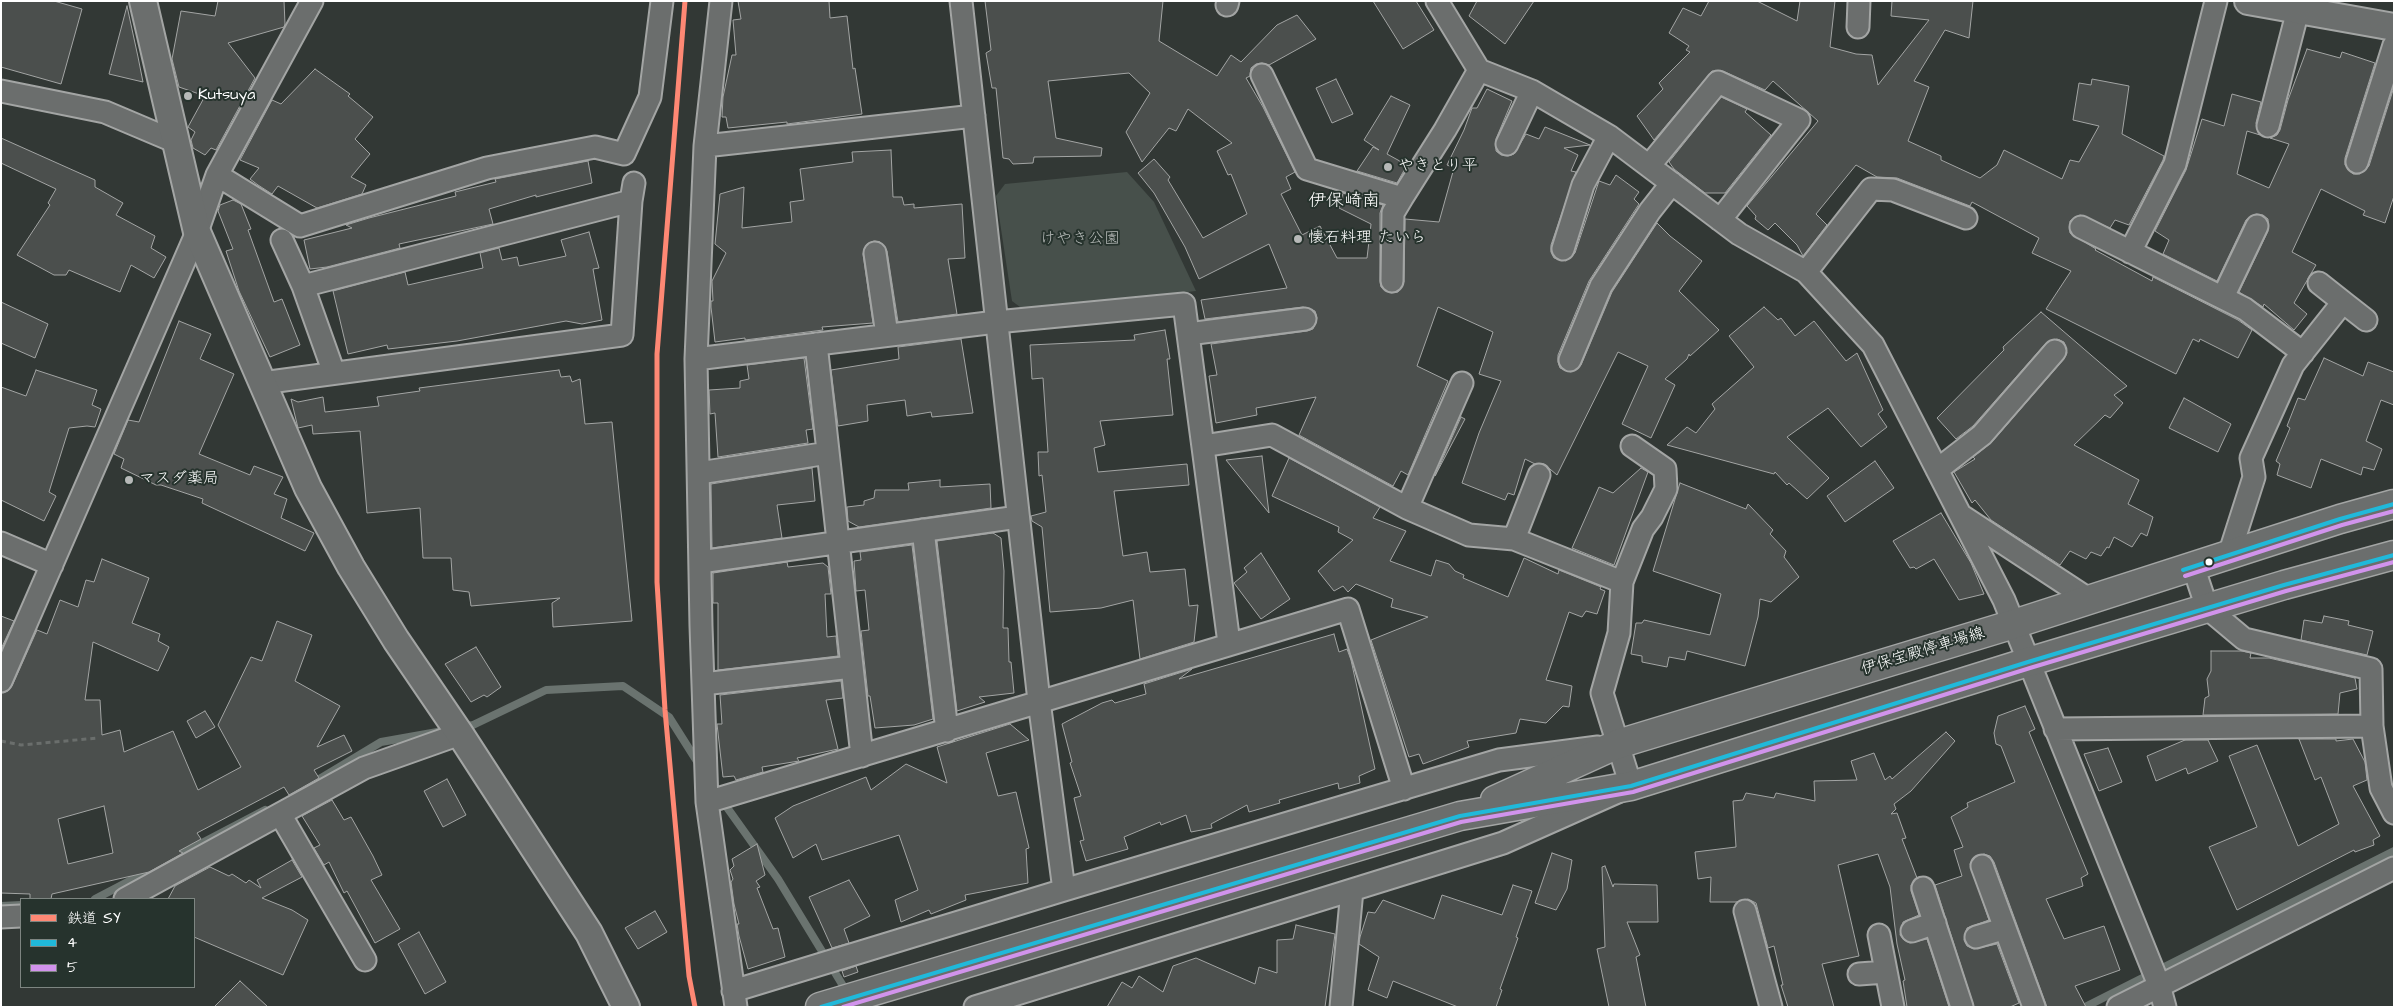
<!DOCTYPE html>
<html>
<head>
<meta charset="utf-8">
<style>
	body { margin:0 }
	#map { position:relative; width:2395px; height:1008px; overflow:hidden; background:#323835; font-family:"Architects Daughter","Klee One",sans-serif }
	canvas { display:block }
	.frame { position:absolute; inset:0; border:2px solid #fff; pointer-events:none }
	.legend { position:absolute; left:20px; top:898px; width:175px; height:90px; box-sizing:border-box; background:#26332d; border:1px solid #7d8581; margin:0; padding:6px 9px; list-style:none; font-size:15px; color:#fff }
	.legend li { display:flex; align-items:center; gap:10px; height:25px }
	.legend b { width:25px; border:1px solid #7d8581 }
</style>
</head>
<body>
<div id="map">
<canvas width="2395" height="1008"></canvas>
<div class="frame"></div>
<ul class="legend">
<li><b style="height:6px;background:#fe8874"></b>鉄道 SY</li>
<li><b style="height:6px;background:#20b9da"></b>4</li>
<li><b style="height:6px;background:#d193ec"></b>5</li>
</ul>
</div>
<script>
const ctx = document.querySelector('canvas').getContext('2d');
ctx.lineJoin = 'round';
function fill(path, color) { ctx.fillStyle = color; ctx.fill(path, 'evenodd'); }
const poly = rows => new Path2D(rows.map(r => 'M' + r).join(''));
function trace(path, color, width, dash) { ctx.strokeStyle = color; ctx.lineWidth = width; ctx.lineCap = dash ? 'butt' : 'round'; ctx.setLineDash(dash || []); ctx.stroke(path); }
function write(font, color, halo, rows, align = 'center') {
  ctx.font = font + ' "Architects Daughter","Klee One",sans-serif'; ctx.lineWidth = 4; ctx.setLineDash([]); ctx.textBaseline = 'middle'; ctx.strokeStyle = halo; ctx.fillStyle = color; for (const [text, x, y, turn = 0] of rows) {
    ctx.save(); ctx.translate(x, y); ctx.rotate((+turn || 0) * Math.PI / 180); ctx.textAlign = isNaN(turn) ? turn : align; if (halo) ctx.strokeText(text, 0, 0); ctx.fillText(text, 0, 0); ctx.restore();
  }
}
fill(poly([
	[1127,172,1154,202,1196,291,1024,310,1012,301,996,196,1005,184]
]), '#47504b');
trace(poly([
	[461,727,473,725,546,690,623,686,669,717,700,766],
	[293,795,381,742,443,731],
	[721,799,778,879,848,994],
	[95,899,265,810],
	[1,906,21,905],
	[2085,1007,2394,851]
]), '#6a736f', 8);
const building = poly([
	[1,1,54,1,82,9,61,84,1,67,1,1],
	[218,1,284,1,285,24,284,27,228,43,255,78,216,150,211,148,205,155,193,148,191,140,195,132,188,127,205,96,179,87,172,59,181,11,215,16,218,1],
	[738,1,829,1,830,18,847,16,853,69,855,68,862,114,787,124,787,122,728,128,726,117,722,117,723,97,732,55,736,55,733,20,741,19,738,1],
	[985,1,1163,1,1159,41,1217,76,1231,55,1241,62,1277,25,1297,15,1316,39,1269,65,1262,63,1256,64,1251,68,1250,76,1246,78,1263,107,1295,172,1286,177,1291,189,1281,194,1302,235,1320,226,1337,258,1367,258,1371,224,1339,208,1343,193,1383,205,1380,213,1380,281,1381,287,1391,293,1398,292,1404,282,1405,219,1439,222,1454,168,1447,165,1464,130,1472,108,1477,108,1487,89,1512,101,1496,139,1496,151,1501,155,1508,156,1514,154,1526,134,1539,139,1545,127,1590,145,1564,148,1578,155,1571,171,1576,172,1551,245,1551,252,1554,258,1566,261,1575,253,1599,181,1610,185,1616,175,1639,192,1634,199,1639,204,1589,281,1558,355,1558,362,1560,368,1571,372,1581,365,1612,292,1657,223,1670,236,1702,261,1679,291,1719,330,1690,356,1689,354,1687,359,1665,379,1675,385,1651,438,1622,424,1648,366,1618,352,1557,475,1544,464,1535,464,1525,459,1514,495,1508,493,1505,500,1462,483,1479,433,1501,381,1479,374,1493,332,1438,307,1417,366,1448,381,1408,475,1401,471,1393,486,1299,435,1316,397,1256,408,1257,415,1216,423,1209,376,1217,375,1211,344,1307,331,1313,329,1317,318,1315,311,1303,307,1205,319,1201,300,1287,288,1269,244,1199,279,1185,247,1154,193,1138,173,1154,159,1170,177,1168,180,1203,238,1247,214,1231,174,1228,175,1217,151,1232,143,1188,109,1176,131,1169,128,1142,162,1126,132,1150,93,1129,73,1048,81,1056,138,1102,148,1101,156,1034,157,1033,163,1013,164,1009,159,1003,158,996,88,992,88,986,53,991,50,985,1],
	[1373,1,1416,1,1434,30,1403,49,1373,1],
	[1477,1,1534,1,1505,44,1469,16,1477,1],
	[1709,1,1757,1,1797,21,1800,1,1835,1,1830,47,1856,54,1872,55,1878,85,1929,20,1891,16,1892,1,1973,1,1969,38,1945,30,1914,81,1929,87,1908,141,1941,156,1941,160,1980,178,1997,165,2004,150,2062,179,2070,160,2079,162,2099,126,2073,120,2079,83,2091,85,2092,79,2129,86,2122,134,2164,156,2163,160,2129,225,2115,220,2110,228,2080,215,2070,221,2070,233,2096,249,2095,250,2152,281,2153,277,2238,320,2252,330,2238,358,2200,339,2199,342,2193,339,2176,374,2046,309,2071,271,2032,253,2039,238,1972,202,1970,206,1897,178,1877,177,1856,165,1816,214,1827,225,1803,256,1797,245,1775,223,1768,230,1755,219,1756,216,1747,206,1818,121,1773,81,1765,90,1723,71,1712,71,1654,140,1637,116,1663,89,1659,83,1690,52,1686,50,1689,46,1669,33,1683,8,1701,16,1709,1],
	[127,6,138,57,143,82,109,74,127,6],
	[2307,49,2340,58,2342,52,2375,63,2345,158,2345,165,2353,174,2360,174,2369,166,2394,87,2394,196,2385,223,2363,215,2365,211,2321,189,2292,252,2316,265,2294,303,2307,314,2294,330,2264,304,2263,307,2239,292,2268,231,2268,219,2263,215,2256,214,2246,220,2217,281,2163,254,2169,240,2155,231,2186,170,2202,119,2224,126,2232,94,2261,102,2256,123,2260,135,2247,131,2237,174,2269,188,2289,144,2270,138,2277,135,2280,130,2288,100,2307,49],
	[315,69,350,94,348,96,373,117,355,139,370,154,351,177,366,185,362,194,317,208,278,186,272,194,258,185,250,179,259,168,240,160,272,100,281,104,315,69],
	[1336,79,1353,114,1332,123,1316,88,1336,79],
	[1391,96,1410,105,1387,154,1407,165,1397,183,1357,171,1373,147,1379,150,1364,140,1391,96],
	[1721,97,1747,109,1745,112,1771,135,1725,193,1705,193,1674,169,1669,162,1721,97],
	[1,138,95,180,95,187,123,203,116,215,155,236,151,248,166,257,154,278,131,265,120,292,69,270,66,275,54,275,17,255,50,205,48,203,56,189,1,163,1,138],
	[891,150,893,197,902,197,904,205,914,204,914,208,962,204,965,258,948,259,957,314,898,322,887,251,880,242,874,241,867,244,863,254,873,323,822,327,823,330,745,340,745,338,715,342,711,307,711,301,713,301,712,281,726,253,715,244,720,194,744,187,742,228,792,222,790,202,804,200,800,169,853,162,852,152,891,150],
	[588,161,592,183,536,197,536,195,489,209,493,224,399,244,400,248,327,267,310,269,304,240,352,228,346,225,369,218,456,196,455,192,496,182,495,179,588,161],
	[233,200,241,204,251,229,248,230,274,302,282,299,300,345,270,357,239,291,226,251,233,249,218,211,220,205,233,200],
	[589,232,599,268,593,269,602,320,582,324,566,321,457,341,388,349,387,345,348,354,333,291,405,272,408,285,483,268,480,253,499,248,502,260,517,257,519,266,566,256,561,240,589,232],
	[1,302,48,324,35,358,1,343,1,302],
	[1764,307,1778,320,1781,318,1795,336,1814,321,1846,361,1857,353,1883,410,1878,414,1887,427,1861,447,1828,408,1787,437,1829,478,1807,499,1789,483,1787,485,1775,472,1774,474,1667,445,1687,427,1696,433,1715,409,1712,404,1754,367,1729,336,1764,307],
	[2041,312,2127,386,2114,395,2123,403,2110,418,2105,415,2074,445,2139,480,2128,504,2153,517,2147,536,2141,533,2132,547,2114,537,2109,548,2107,547,2101,556,2091,552,2086,559,2070,551,2060,565,1991,520,1975,500,1972,503,1954,472,1975,459,1973,457,1991,443,2064,359,2067,353,2064,342,2057,339,2046,343,1973,426,1956,439,1937,418,2004,350,2003,347,2041,312],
	[179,321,211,334,200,359,234,374,199,454,250,475,254,466,283,477,274,494,287,499,281,518,314,533,305,551,202,503,203,499,161,485,156,485,121,468,124,459,114,454,128,420,139,422,179,321],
	[1165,330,1170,359,1167,359,1173,415,1100,421,1105,445,1094,448,1098,472,1187,464,1189,485,1114,491,1123,556,1147,552,1150,572,1185,569,1189,606,1198,605,1194,642,1140,659,1133,600,1101,608,1050,612,1042,527,1032,521,1031,516,1046,512,1042,475,1039,476,1038,452,1048,452,1043,378,1032,379,1030,345,1135,340,1134,335,1165,330],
	[961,339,973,413,932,417,931,412,907,416,905,400,867,405,868,421,838,426,831,370,899,359,898,347,961,339],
	[804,358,813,429,806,430,808,443,718,457,715,413,710,414,709,390,740,388,740,381,749,379,747,365,804,358],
	[2324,358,2363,376,2368,362,2394,372,2394,405,2381,400,2366,441,2382,449,2374,470,2363,467,2361,475,2321,459,2311,488,2277,475,2280,464,2276,461,2290,428,2287,426,2298,398,2305,400,2324,358],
	[36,370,97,390,92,405,101,409,95,427,87,426,69,428,49,492,56,496,44,521,1,500,1,387,26,396,36,370],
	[559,370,561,377,570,376,572,382,580,379,585,424,612,422,632,621,553,627,552,603,560,598,471,606,469,592,453,590,451,558,423,558,420,508,367,513,360,431,313,434,312,425,298,428,291,399,298,402,323,397,325,412,379,406,377,397,420,391,419,388,559,370],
	[2184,398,2231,424,2218,452,2169,428,2184,398],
	[1461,417,1465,419,1435,476,1461,417],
	[1262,456,1269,513,1226,460,1262,456],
	[1289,458,1380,507,1373,518,1406,531,1390,561,1431,576,1436,560,1449,564,1455,571,1464,575,1463,578,1508,597,1524,558,1558,574,1559,570,1601,587,1600,589,1605,591,1597,614,1586,611,1582,617,1569,612,1546,680,1572,686,1569,707,1563,706,1546,723,1520,719,1516,733,1467,741,1469,747,1423,764,1419,754,1409,757,1371,640,1428,617,1391,607,1393,599,1356,584,1348,592,1343,586,1334,591,1318,571,1353,540,1338,532,1339,527,1272,496,1289,458],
	[1875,461,1894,488,1845,522,1827,496,1875,461],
	[812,468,815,501,777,505,782,538,712,548,711,484,812,468],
	[1641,468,1648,472,1614,565,1572,548,1599,487,1613,493,1641,468],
	[940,480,940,487,990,484,991,508,859,527,848,521,847,507,864,505,864,501,874,498,875,490,909,490,908,483,940,480],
	[1680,483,1746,509,1748,504,1773,530,1770,534,1786,551,1784,557,1799,577,1771,602,1760,599,1758,617,1745,666,1687,651,1685,660,1669,657,1667,667,1642,662,1642,656,1631,654,1636,623,1642,623,1644,620,1710,635,1721,594,1653,571,1680,483],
	[1941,513,1971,563,1984,594,1959,600,1934,559,1916,569,1914,567,1910,568,1893,541,1941,513],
	[993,533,1001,538,1004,571,1003,628,1008,628,1009,662,1011,662,1014,693,979,697,985,702,957,711,937,541,993,533],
	[912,545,933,719,914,725,875,728,870,696,868,696,861,631,869,630,865,590,856,591,854,561,861,560,860,552,912,545],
	[1261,553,1290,599,1261,619,1234,583,1247,572,1244,568,1261,553],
	[102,559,149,578,132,623,160,634,158,641,169,647,158,671,93,642,85,700,100,700,102,735,120,730,124,752,173,731,198,790,241,767,218,725,251,657,262,661,277,621,312,635,295,681,340,706,317,747,344,735,352,751,314,770,319,778,289,795,284,787,197,833,201,839,179,851,183,853,149,872,52,894,51,899,30,899,30,894,1,893,1,693,8,691,12,686,37,630,47,634,60,600,78,607,86,580,94,582,102,559],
	[104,806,113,853,68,864,58,819,104,806],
	[787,562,788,567,823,563,828,567,831,594,825,594,827,637,836,636,838,656,718,670,718,603,713,603,713,573,787,562],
	[1,616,14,621,1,649,1,616],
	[2324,616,2349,621,2348,625,2373,631,2367,655,2301,640,2304,620,2322,623,2324,616],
	[1334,634,1339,652,1347,649,1351,660,1375,769,1359,776,1360,783,1339,789,1338,783,1279,800,1280,803,1249,812,1247,805,1211,824,1212,828,1191,832,1186,815,1161,825,1160,822,1124,837,1128,849,1086,861,1080,841,1084,840,1074,798,1081,796,1070,763,1072,762,1062,724,1102,703,1112,700,1115,703,1146,694,1144,684,1192,669,1179,679,1334,634],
	[476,647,501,687,487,697,484,695,471,702,445,664,476,647],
	[2211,651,2242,651,2251,653,2250,658,2269,658,2355,678,2357,689,2340,693,2338,714,2203,715,2205,698,2209,696,2207,679,2211,671,2211,651],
	[841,681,843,698,826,700,838,749,797,758,799,761,762,767,763,772,736,780,734,776,723,777,717,724,722,724,720,695,841,681],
	[2025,706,2035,729,2029,732,2088,874,2081,878,2083,886,2046,899,2064,939,2104,926,2120,970,2075,986,2086,1007,2047,1007,1994,862,1990,856,1984,854,1973,858,1970,864,1989,920,1967,928,1964,940,1967,946,1974,949,1997,944,2019,1003,2010,1007,1974,1007,1935,885,1962,876,1954,850,1963,847,1951,817,1968,807,1967,803,2015,782,2001,746,1996,744,1994,733,1998,716,2025,706],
	[205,711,215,727,196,738,187,721,205,711],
	[1010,724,1029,740,986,753,998,796,1016,792,1029,848,1026,849,1028,883,965,895,966,900,931,914,929,910,901,922,895,900,918,890,899,835,822,860,816,844,793,858,775,818,793,806,866,777,871,790,906,764,947,783,937,747,1010,724],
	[1946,732,1955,741,1911,791,1894,804,1896,809,1891,814,1897,813,1906,838,1902,839,1917,878,1911,885,1911,891,1919,915,1903,922,1900,935,1904,940,1910,943,1927,939,1949,1007,1907,1007,1903,981,1905,980,1897,944,1890,887,1878,854,1838,865,1859,956,1822,964,1834,1007,1788,1007,1781,985,1783,985,1774,946,1768,948,1756,903,1748,899,1736,902,1710,902,1711,877,1698,879,1695,852,1736,847,1733,801,1743,800,1746,793,1774,798,1776,793,1815,801,1814,781,1857,780,1851,761,1874,753,1885,780,1890,776,1892,779,1946,732],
	[2299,739,2336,739,2336,741,2353,739,2365,762,2367,780,2353,786,2380,836,2373,840,2374,845,2355,852,2354,850,2237,910,2209,847,2257,827,2229,756,2257,745,2298,846,2339,824,2321,777,2315,780,2299,739],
	[2185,740,2208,740,2218,761,2188,774,2186,768,2156,781,2147,756,2185,740],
	[2108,748,2122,782,2099,791,2084,754,2108,748],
	[447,779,466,815,443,827,424,791,447,779],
	[332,800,344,820,351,817,373,856,382,875,371,880,400,929,375,943,347,891,344,893,329,862,324,865,314,848,320,845,302,816,332,800],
	[757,844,765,875,756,881,760,887,757,888,773,929,778,928,785,957,748,969,739,936,737,924,739,924,734,904,731,882,733,879,730,870,734,866,732,859,757,844],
	[1552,853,1572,860,1567,889,1556,910,1535,903,1552,853],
	[292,860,302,877,262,898,292,910,308,920,283,975,194,937,194,899,168,899,175,886,210,867,229,876,232,874,246,883,249,880,261,888,257,880,292,860],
	[1605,866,1613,887,1614,884,1657,885,1658,922,1627,922,1640,955,1636,957,1646,1007,1609,1007,1597,949,1605,947,1602,867,1605,866],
	[849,880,870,916,844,929,849,943,832,948,809,897,849,880],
	[1513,885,1532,891,1516,937,1518,938,1500,989,1502,990,1496,1007,1458,1007,1393,981,1387,998,1368,990,1379,957,1359,944,1360,937,1368,912,1375,913,1383,900,1434,919,1442,895,1502,915,1513,885],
	[655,911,667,932,638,949,625,928,655,911],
	[1296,925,1335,934,1325,1007,1107,1007,1122,982,1132,988,1139,976,1163,992,1173,966,1196,958,1255,984,1259,967,1277,973,1277,940,1293,939,1296,925],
	[419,932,446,982,425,994,398,944,419,932],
	[856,966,858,972,844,977,842,971,856,966],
	[240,981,268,1007,214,1007,240,981]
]);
fill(building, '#4b4f4d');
trace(building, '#a3a5a4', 1);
const minor = poly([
	[721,1,705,146,696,359,701,626,707,802,1348,609,1404,789],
	[961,1,1039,701,1064,890],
	[1437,1,1479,70,1532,91,1609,136,1739,234,1806,272,1873,345,2004,600,2159,985,2165,1007],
	[1227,5,1228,1],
	[1858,27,1859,1],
	[1262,75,1307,169,1402,198,1445,130,1479,70],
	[1,91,105,112,176,142],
	[2268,126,2298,10],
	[1507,144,1532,91],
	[705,146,974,116],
	[2357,162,2394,45],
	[1649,166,1718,82,1799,120,1720,220],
	[217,175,300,226,487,168,595,147,624,154,650,97,662,1],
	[2081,227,2245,309,2303,353],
	[282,240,303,286,334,373],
	[1563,249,1583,185,1609,136],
	[2130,252,2175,164,2216,1],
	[875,253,887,335],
	[1806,272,1871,189,1893,190,1966,218],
	[1392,281,1393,213,1402,198],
	[303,286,631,201],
	[2223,297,2257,226],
	[2343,302,2366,320],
	[1188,334,1305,319],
	[816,344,862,756],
	[696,359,996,322,1184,304,1229,643],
	[1570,360,1601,286,1650,211,1672,183],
	[262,383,622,335,631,201,634,183],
	[1203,446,1272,435,1407,508,1469,535,1514,539,1622,582],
	[1937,470,1982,435,2055,351],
	[699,473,828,453],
	[1407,508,1462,383],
	[1962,516,2090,600],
	[923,530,947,731],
	[1514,539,1539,475],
	[1,543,52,565],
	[2229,555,2254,477,2251,458,2293,365,2343,302,2319,283],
	[700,562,1018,517],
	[2193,566,2207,608,2244,639,2371,669,2372,726,2381,788,2394,813],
	[1,681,197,232,217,175,312,1],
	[703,684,852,667],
	[2055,729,2372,726],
	[707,802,736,1007],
	[280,814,365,960],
	[1982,866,2034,1007],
	[1923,888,1962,1007],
	[125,899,364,768,460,734],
	[1745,911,1771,1007],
	[1,917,21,916],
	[1912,931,1935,923],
	[1879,935,1893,1007],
	[1976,937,2003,929],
	[1859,974,1886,972],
	[733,991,1064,890,1499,760,1598,747],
	[975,1007,1503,843,1631,786,1602,693,1619,633,1622,582,1643,529,1652,517,1666,489,1665,469,1632,446],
	[1341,1007,1352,890],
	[2118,1007,2394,868]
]);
const tertiary = poly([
	[143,1,197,232,308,488,351,567,396,640,460,734,589,933,626,1007],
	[2248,1,2394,27]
]);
const secondary = poly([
	[1495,800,1618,744,2014,624,2340,519,2394,504],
	[820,1007,1460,816,1631,786,2028,662,2284,585,2394,555]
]);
trace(minor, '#a3a5a4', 25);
trace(tertiary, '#a3a5a4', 30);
trace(secondary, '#a3a5a4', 31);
trace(poly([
	[1,741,21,745,98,738]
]), '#6a6e6c', 3, [5, 4]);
trace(minor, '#6b6e6d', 21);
trace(tertiary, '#6b6e6d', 26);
trace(secondary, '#6b6e6d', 28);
trace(poly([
	[2183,570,2340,519,2394,504],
	[821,1007,1460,816,1631,786,2028,662,2284,585,2394,555]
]), '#20b9da', 4);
trace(poly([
	[2185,576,2342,525,2394,511],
	[843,1007,1461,822,1633,792,2030,668,2286,591,2394,562]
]), '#d193ec', 4);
trace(poly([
	[685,1,657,354,657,582,665,710,689,976,695,1007]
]), '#fe8874', 5);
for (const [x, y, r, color] of [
	[188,96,5,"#b7b9b8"],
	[1388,167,5,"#b7b9b8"],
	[1298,239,5,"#b7b9b8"],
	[129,480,5,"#b7b9b8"],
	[2209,562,4.5,"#fff"]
]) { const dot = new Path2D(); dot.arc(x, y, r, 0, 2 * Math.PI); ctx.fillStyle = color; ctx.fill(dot); trace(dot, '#26332d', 2); }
write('16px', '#fff', '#26332d', [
	["Kutsuya",198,96],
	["やきとり平",1398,167],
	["懐石料理 たいら",1308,239],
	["マスダ薬局",139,480]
], 'left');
write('16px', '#b7bbb9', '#26332d', [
	["けやき公園",1080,240]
]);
write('16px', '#fff', '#26332d', [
	["伊保宝殿停車場線",1923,652,-17]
]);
write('18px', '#fff', '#26332d', [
	["伊保崎南",1344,202]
]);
</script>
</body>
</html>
